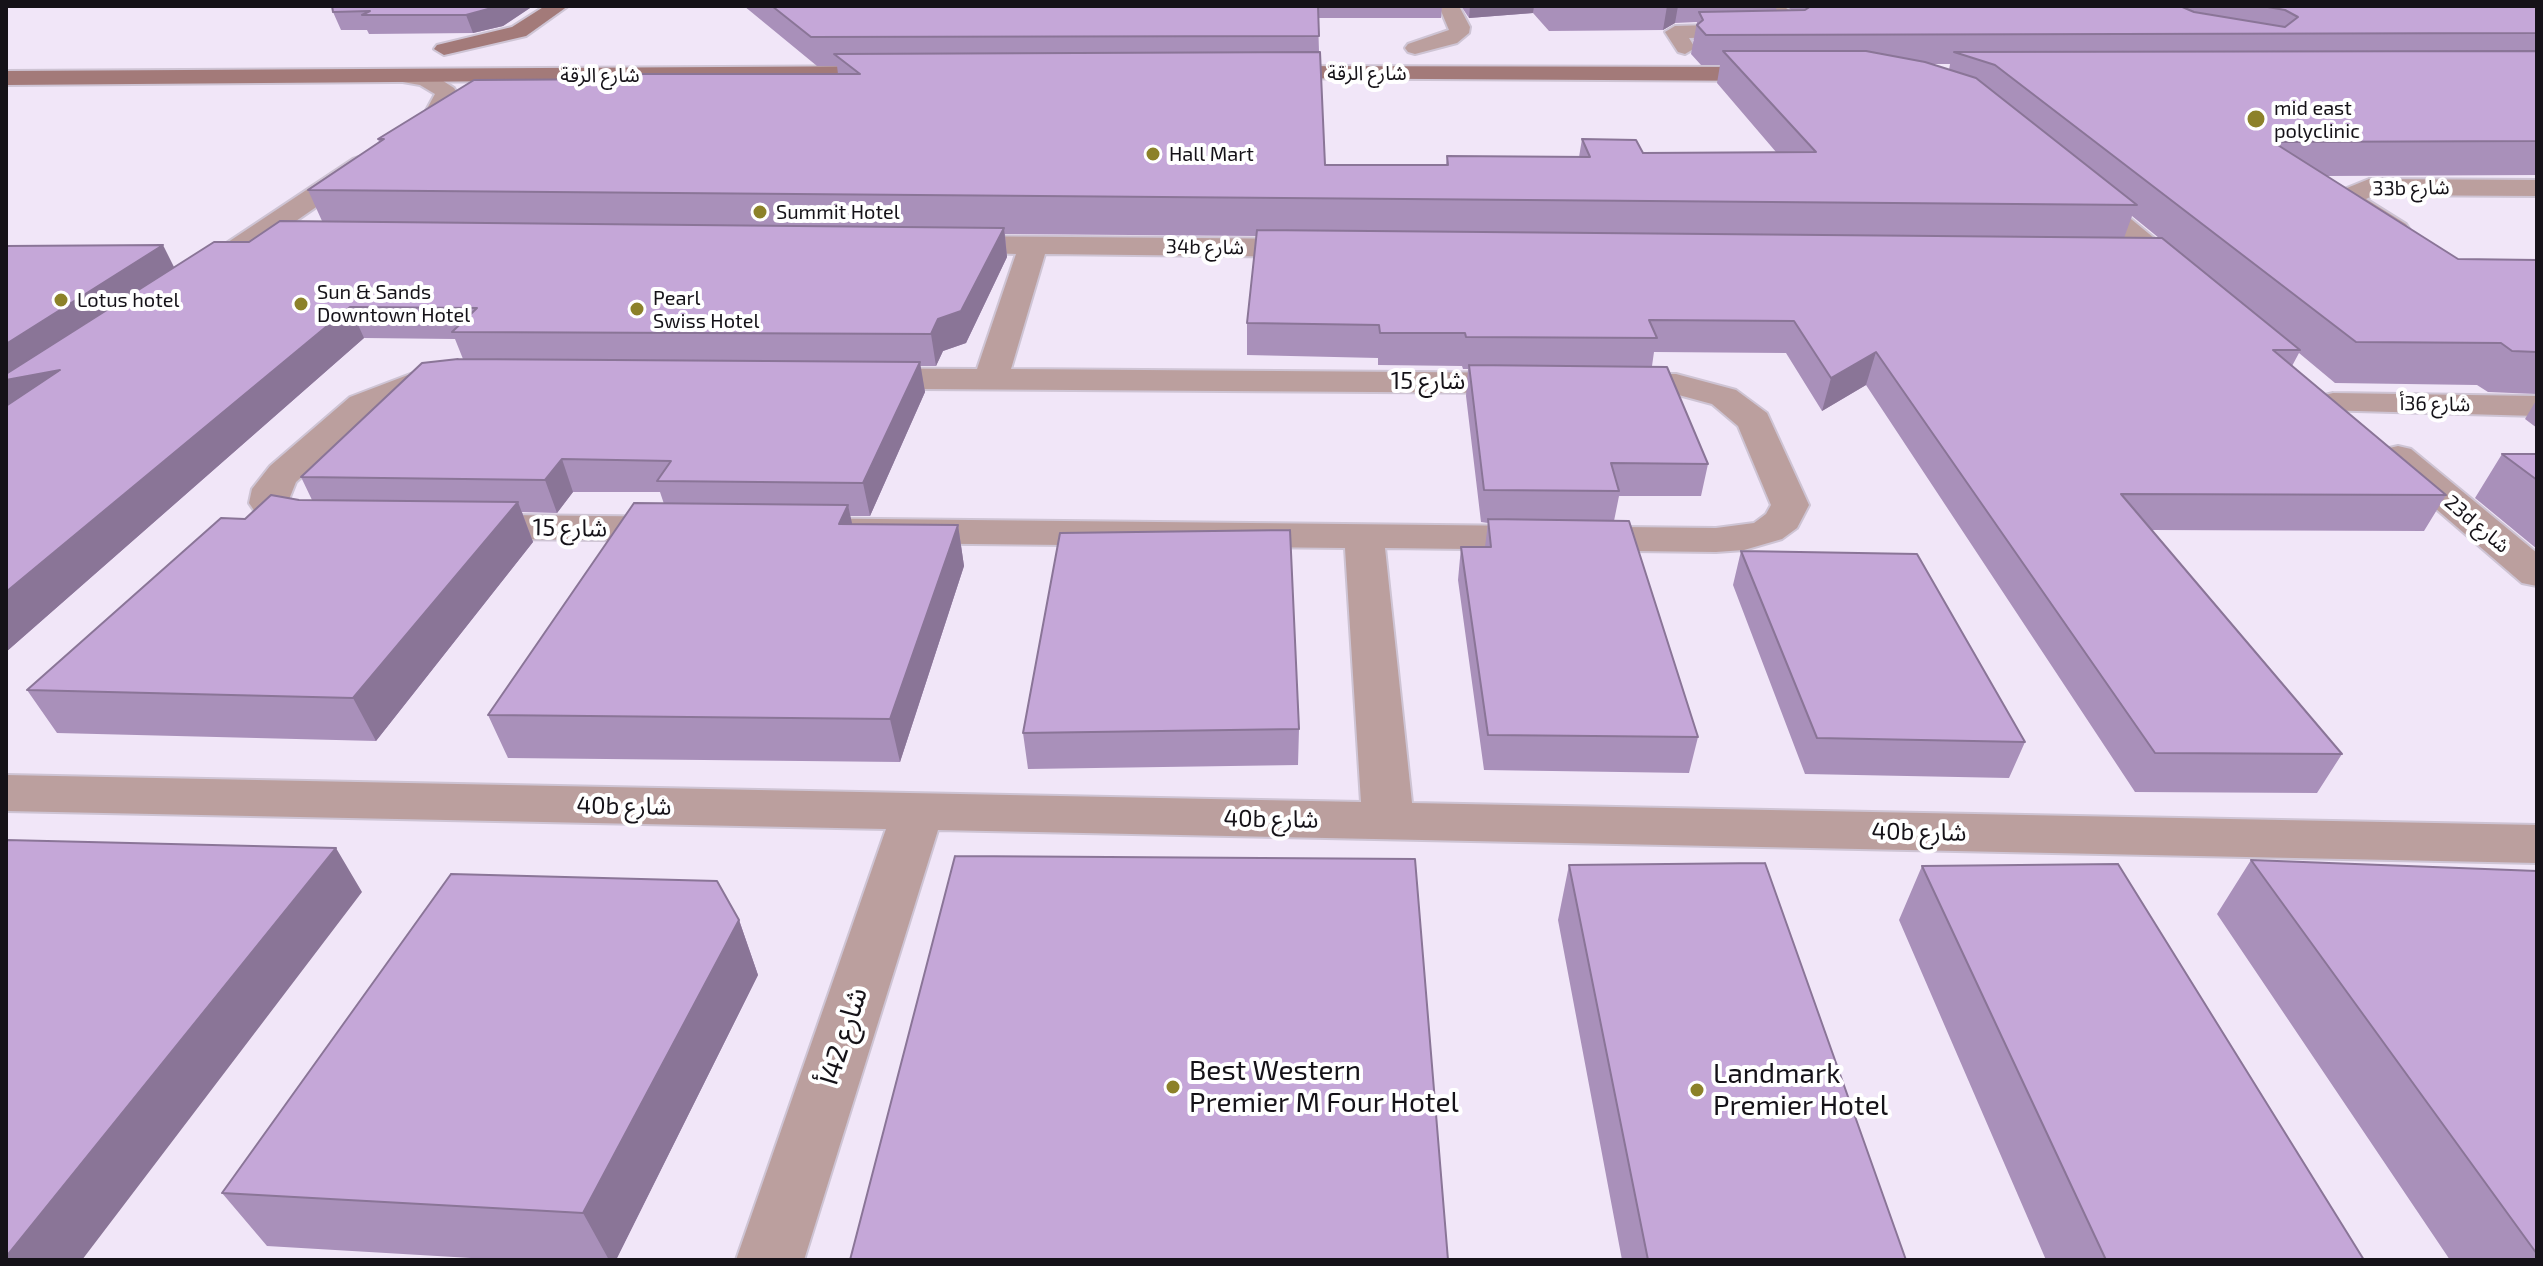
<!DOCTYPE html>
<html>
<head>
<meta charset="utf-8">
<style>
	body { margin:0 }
	#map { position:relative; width:2543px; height:1266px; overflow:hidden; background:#f1e6f8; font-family:"Exo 2",sans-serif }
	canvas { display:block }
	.frame { position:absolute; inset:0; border:8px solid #151218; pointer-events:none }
</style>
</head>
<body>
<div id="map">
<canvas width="2543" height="1266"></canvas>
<div class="frame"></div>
</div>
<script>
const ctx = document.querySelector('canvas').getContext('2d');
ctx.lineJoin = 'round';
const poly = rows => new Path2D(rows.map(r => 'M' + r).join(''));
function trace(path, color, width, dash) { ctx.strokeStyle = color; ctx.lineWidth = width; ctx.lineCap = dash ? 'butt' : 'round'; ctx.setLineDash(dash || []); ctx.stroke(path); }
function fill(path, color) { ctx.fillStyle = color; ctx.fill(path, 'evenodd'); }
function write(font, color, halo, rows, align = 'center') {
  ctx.font = font + ' "Exo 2","Noto Sans Arabic",sans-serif'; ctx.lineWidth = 8; ctx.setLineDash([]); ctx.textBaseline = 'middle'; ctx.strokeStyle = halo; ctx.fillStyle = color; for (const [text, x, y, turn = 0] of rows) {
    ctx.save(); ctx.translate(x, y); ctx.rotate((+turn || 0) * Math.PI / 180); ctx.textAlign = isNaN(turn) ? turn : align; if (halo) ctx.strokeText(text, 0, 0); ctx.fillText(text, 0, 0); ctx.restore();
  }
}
const street = poly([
	[1439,6,1459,6,1470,27,1469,33,1457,43,1415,54,1408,52,1405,48,1408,44,1449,30,1439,6],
	[1763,6,1784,6,1809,29,1799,35,1689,38,1695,48,1685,54,1678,52,1665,32,1675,26,1781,23,1763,6],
	[405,69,434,75,454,88,457,93,443,121,427,121,423,116,435,94,420,85,397,81,394,76,405,69],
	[362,156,371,159,375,164,371,169,208,282,186,282,182,276,186,270,353,159,362,156],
	[2369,179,2537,180,2537,196,2374,195,2366,199,2406,224,2410,230,2406,236,2396,238,2386,236,2341,203,2338,196,2342,190,2369,179],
	[2082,184,2091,186,2194,271,2198,277,2194,283,2172,283,2073,198,2069,192,2073,186,2082,184],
	[946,236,1314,239,1324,242,1328,248,1324,254,1314,257,1045,254,1011,369,1676,374,1736,390,1767,413,1809,505,1797,528,1782,539,1744,550,1716,552,1385,548,1412,803,2537,825,2537,863,938,830,804,1260,736,1260,886,829,6,811,6,775,1361,802,1345,548,319,537,280,530,262,522,249,503,252,489,270,466,350,397,413,373,470,366,977,369,1016,254,936,251,932,245,936,239,946,236],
	[470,386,1675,394,1712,404,1738,426,1771,505,1766,514,1754,523,1716,528,319,513,302,511,288,502,296,482,374,411,420,392,470,386],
	[2333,393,2537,396,2537,416,2321,410,2316,403,2321,396,2333,393],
	[2398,446,2411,449,2537,553,2537,586,2522,583,2385,465,2380,457,2385,449,2398,446]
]);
const secondary = poly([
	[545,6,568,6,526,36,444,55,434,49,437,45,512,27,545,6],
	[900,66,908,68,911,73,908,78,6,85,6,71,900,66],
	[1260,66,1780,67,1791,74,1780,81,1252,78,1249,73,1252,68,1260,66]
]);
trace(street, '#cec4d4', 4);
trace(secondary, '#cec4d4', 4);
fill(street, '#bb9f9e');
fill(secondary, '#a37a79');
fill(poly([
	[533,6,503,26,473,33,369,34,367,30,341,30,333,12],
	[744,6,1442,6,1441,18,1318,18,1319,52,1325,165,1446,165,1447,156,1579,157,1582,139,1643,153,1776,152,1717,83,1720,65,1701,65,1691,54,1697,22,1675,23,1663,30,1549,31,1533,13,1469,18,1461,6,1777,6,1776,10,1791,10,1787,6,2537,6,2537,175,2326,176,2458,259,2537,260,2537,394,2488,392,2477,385,2335,383,2299,353,2292,366,2446,495,2424,531,2151,530,2342,754,2317,793,2135,792,1866,385,1822,411,1786,353,1654,352,1652,366,1708,464,1701,496,1619,496,1614,521,1698,737,1689,773,1484,770,1458,580,1461,547,1485,547,1488,523,1481,522,1466,396,1468,369,1463,369,1462,366,1378,365,1378,358,1247,355,1247,323,1256,236,1005,234,1007,257,966,343,943,351,936,366,920,366,925,392,870,516,850,516,852,524,958,525,964,566,900,762,508,758,488,715,664,504,660,492,573,492,557,513,522,512,533,542,376,741,57,733,27,690,245,519,299,500,312,500,301,477,463,359,455,339,364,338,6,652,6,246,174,268,249,242,322,221,308,190,379,142,378,139,636,79,838,74,837,66,817,66],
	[1931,64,1950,64,1949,70],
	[2132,216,2159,238,2124,238],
	[2537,399,2537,428,2525,419],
	[2502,454,2537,454,2537,549,2475,498],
	[1741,551,2025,742,2009,778,1805,774,1733,585],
	[1299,729,1298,765,1028,769,1023,733],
	[2251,860,2537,871,2537,1260,2450,1260,2217,914],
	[1569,865,1906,1260,1622,1260,1558,920],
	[1922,866,2364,1260,2046,1260,1899,920],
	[739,920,758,975,616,1260,505,1260,267,1246,222,1193]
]), '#a990ba');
fill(poly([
	[499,6,533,6,503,26,473,33,466,15],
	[1470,6,1534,6,1533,13,1469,18],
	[1667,6,1678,6,1675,23,1663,30],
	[1004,228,1007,257,966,343,943,351,936,366,931,334,938,319],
	[163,245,177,273,60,370,6,407,6,344],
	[350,307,364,338,6,652,6,592],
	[1876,352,1866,385,1822,411,1831,378],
	[920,362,925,392,870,516,863,483],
	[562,459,573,492,557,513,545,480],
	[518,502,533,542,376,741,353,698],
	[848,505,857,546,839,524],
	[958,525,964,566,900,762,890,719],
	[336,848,362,892,82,1260,6,1260,6,1257],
	[739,920,758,975,616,1260,609,1260,583,1213]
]), '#8a7597');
const building = poly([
	[332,6,499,6,466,15,362,15,370,11,333,12,332,6],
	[772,6,1318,6,1319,36,811,37,772,6],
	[1811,6,2180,6,2194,12,2285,27,2298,17,2285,10,2262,6,2537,6,2537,33,1706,35,1697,25,1703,20,1699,12,1805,10,1811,6],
	[1723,51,1866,51,1925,62,1976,78,2137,205,308,190,384,139,378,139,474,80,636,79,642,74,860,74,834,54,1320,52,1325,165,1448,165,1447,156,1590,157,1582,139,1636,140,1643,153,1816,152,1723,51],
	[2537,51,2537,141,2273,142,2458,259,2537,260,2537,352,2512,351,2501,343,2356,342,1995,65,1954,52,2537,51],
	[280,221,1004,228,961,311,938,319,931,334,452,332,477,308,350,307,6,592,6,406,60,370,6,380,6,374,214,242,249,242,280,221],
	[1257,230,2162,238,2300,350,2273,350,2446,495,2121,494,2342,754,2155,753,1876,352,1831,378,1794,321,1649,320,1657,338,1466,337,1465,333,1380,333,1379,325,1247,323,1257,230],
	[163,245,6,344,6,246,163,245],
	[458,359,920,362,863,483,657,481,671,461,562,459,545,480,301,477,422,363,458,359],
	[1469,365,1667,367,1708,464,1611,463,1619,491,1484,490,1469,365],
	[2502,454,2537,454,2537,480,2502,454],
	[271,495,299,500,518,502,353,698,27,690,221,518,245,519,271,495],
	[634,503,848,505,839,524,958,525,890,719,488,715,634,503],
	[1488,519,1629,521,1698,737,1488,735,1461,547,1491,547,1488,519],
	[1290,530,1299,729,1023,733,1060,533,1290,530],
	[1741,551,1917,554,2025,742,1817,738,1741,551],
	[6,840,336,848,6,1257,6,840],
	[955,856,1415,859,1448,1260,850,1260,955,856],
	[2251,860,2537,871,2537,1254,2251,860],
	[1765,863,1906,1260,1648,1260,1569,865,1765,863],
	[2118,864,2364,1260,2106,1260,1922,866,2118,864],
	[451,874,717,881,739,920,583,1213,222,1193,451,874]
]);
fill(building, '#c5a7d8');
trace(building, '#8a7597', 2);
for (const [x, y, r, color] of [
	[2256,119,10,"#8c8129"],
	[1153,154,8,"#8c8129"],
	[760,212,8,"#8c8129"],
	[61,300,8,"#8c8129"],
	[301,304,8,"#8c8129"],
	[637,309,8,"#8c8129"],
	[1173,1087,8,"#8c8129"],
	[1697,1090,8,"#8c8129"]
]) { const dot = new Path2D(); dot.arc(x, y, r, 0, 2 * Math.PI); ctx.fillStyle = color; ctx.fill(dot); trace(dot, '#fff', 3); }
write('20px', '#151218', '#fff', [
	["شارع الرقة",1367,73],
	["شارع الرقة",600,75],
	["33b شارع",2411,188,-1],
	["34b شارع",1205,247,1],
	["شارع 36أ",2435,404,1],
	["23d شارع",2477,524,40]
]);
write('20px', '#151218', '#fff', [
	["mid east",2274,108],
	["polyclinic",2274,131],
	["Hall Mart",1169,154],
	["Summit Hotel",776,212],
	["Sun & Sands",317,292],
	["Downtown Hotel",317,315],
	["Pearl",653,298],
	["Swiss Hotel",653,321],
	["Lotus hotel",77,300]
], 'left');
write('24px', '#151218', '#fff', [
	["شارع 15",1428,381],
	["شارع 15",570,528,1],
	["40b شارع",624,806,1],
	["40b شارع",1271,819,1],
	["40b شارع",1919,832,1]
]);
write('28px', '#151218', '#fff', [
	["شارع 42أ",843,1036,-72]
]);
write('28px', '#151218', '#fff', [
	["Best Western",1189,1071],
	["Premier M Four Hotel",1189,1103],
	["Landmark",1713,1074],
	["Premier Hotel",1713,1106]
], 'left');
</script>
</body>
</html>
